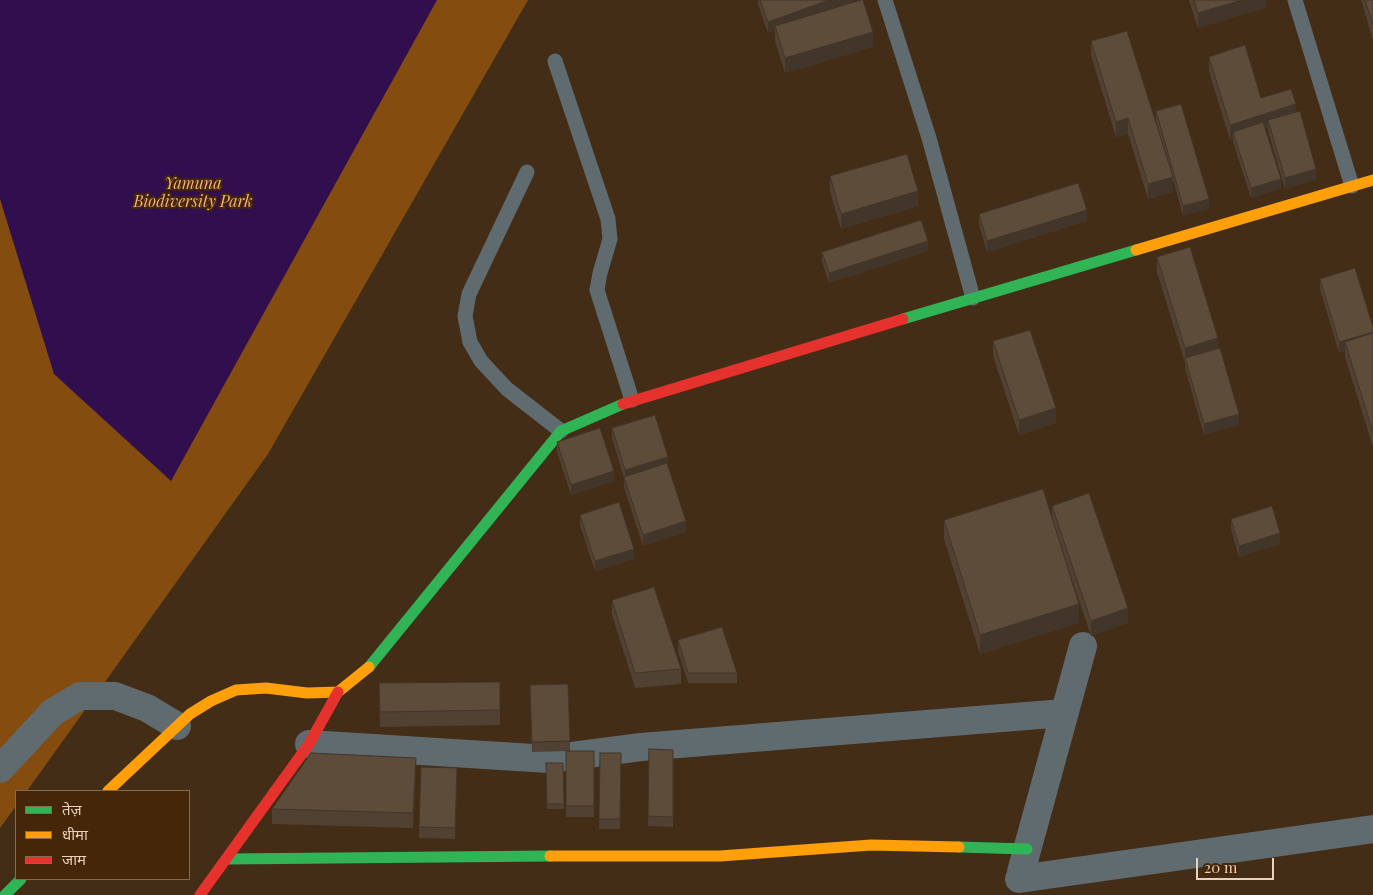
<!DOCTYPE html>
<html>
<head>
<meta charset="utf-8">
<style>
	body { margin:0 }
	#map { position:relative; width:1373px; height:895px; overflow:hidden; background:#432d17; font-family:"Playfair Display","Noto Sans Devanagari",serif }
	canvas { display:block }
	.legend { position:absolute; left:15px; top:790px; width:175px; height:90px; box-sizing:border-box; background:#452609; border:1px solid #876a51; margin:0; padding:6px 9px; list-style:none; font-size:15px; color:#ead1bd }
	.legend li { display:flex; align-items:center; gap:10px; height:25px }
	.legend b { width:25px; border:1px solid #876a51 }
	.scale { position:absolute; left:1196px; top:858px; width:78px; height:22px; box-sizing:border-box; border:2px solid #ead1bd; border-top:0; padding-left:6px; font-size:15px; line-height:18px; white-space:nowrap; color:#ead1bd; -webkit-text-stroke:4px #452609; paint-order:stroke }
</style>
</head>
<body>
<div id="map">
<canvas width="1373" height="895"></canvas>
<ul class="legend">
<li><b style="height:6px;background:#30b455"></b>तेज़</li>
<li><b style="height:6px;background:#ff9f0a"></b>धीमा</li>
<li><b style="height:6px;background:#e5322d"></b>जाम</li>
</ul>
<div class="scale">20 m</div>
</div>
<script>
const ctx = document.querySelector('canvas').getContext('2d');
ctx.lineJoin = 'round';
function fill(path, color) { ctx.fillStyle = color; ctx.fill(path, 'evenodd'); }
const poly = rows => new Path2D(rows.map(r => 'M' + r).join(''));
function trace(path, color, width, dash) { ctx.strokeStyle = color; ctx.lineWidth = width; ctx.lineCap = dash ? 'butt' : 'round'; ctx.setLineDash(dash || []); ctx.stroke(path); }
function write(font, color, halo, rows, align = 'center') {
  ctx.font = font + ' "Playfair Display",serif'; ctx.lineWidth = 4; ctx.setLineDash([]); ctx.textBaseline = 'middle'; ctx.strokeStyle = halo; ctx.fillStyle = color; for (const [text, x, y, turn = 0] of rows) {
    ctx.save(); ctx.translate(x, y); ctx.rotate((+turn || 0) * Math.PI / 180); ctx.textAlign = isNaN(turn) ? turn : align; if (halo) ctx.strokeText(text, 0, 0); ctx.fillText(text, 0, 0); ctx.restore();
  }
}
fill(poly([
	[0,0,528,0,268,454,27,791,16,791,16,806,0,828]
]), '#854c10');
fill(poly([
	[0,0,437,0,171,481,54,374,0,199]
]), '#310f4f');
trace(poly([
	[885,0,929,138,973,298],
	[1295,0,1352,186],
	[555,61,608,219,610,239,600,273,597,290,632,400],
	[527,172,469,294,465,316,470,342,481,361,507,389,561,431]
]), '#606b70', 15);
trace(poly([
	[309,744,549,759,641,747,1064,713],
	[0,769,53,712,80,696,115,696,147,708,177,726],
	[1021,872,1083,646],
	[1019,879,1373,829]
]), '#606b70', 28);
trace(poly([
	[903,319,1136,250],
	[369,667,561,431,623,404],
	[959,847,1027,849],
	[227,859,550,856],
	[5,895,21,879]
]), '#30b455', 11);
trace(poly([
	[1136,250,1373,180],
	[108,791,190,714,211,701,236,690,266,688,307,693,338,692,369,667],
	[550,856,720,856,871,845,959,847]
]), '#ff9f0a', 11);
trace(poly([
	[623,404,903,319],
	[200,895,309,744,338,692]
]), '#e5322d', 11);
fill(poly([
	[758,0,854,0,854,1,842,6,873,47,785,73,775,41,775,30,768,33,758,4],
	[1189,0,1266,0,1266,8,1198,28],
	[1361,0,1373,0,1373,40],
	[1091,41,1165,151,1156,122,1156,111,1209,209,1183,216,1173,179,1173,192,1148,199,1128,134,1116,137,1091,56],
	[1209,57,1261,98,1296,112,1316,180,1285,189,1268,131,1268,128,1265,129,1281,189,1251,198,1233,142,1233,139,1230,140,1209,72],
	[830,176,918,206,841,229,830,192],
	[979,214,1087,221,987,252,979,224],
	[928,251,829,283,822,262,822,252],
	[1157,257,1218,348,1239,425,1204,435,1185,368,1185,363,1157,272],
	[1320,279,1373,327,1373,447,1345,357,1345,351,1339,353,1320,289],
	[993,341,1056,423,1019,435,993,356],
	[612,428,668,464,686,532,643,546,624,487,624,478,612,438],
	[557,442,614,481,571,495,557,452],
	[1052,506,1128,623,1091,636,1063,553,1079,623,980,654,944,539,944,520,1052,518],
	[580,515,634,559,595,571,580,525],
	[1231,519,1280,544,1239,557,1231,529],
	[612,600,681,669,681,684,635,688,612,615],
	[678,640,737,673,737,683,688,683,678,651],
	[500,682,500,725,380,727,379,683],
	[530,696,570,741,570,751,594,751,594,817,566,817,566,751,532,752],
	[649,749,673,750,673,827,648,826],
	[600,753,621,753,620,829,599,829],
	[546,763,563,763,564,809,547,809],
	[416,773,413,828,272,824,272,809],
	[457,778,455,839,419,838,419,827]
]), '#514133');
fill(poly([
	[829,0,854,0,854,1,776,30,775,26,775,30,768,33,768,22],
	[1242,0,1266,0,1266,8,1198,28,1198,13],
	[873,32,873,47,785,73,785,58],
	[1296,104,1296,119,1268,120,1268,128,1235,138,1233,132,1233,139,1230,140,1230,125],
	[1128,118,1128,134,1116,137,1116,122],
	[1316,169,1316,180,1285,189,1285,178],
	[1173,177,1173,192,1148,199,1148,184],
	[1281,179,1281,189,1251,198,1251,188],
	[918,191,918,206,841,229,841,214],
	[1209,199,1209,209,1183,216,1183,206],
	[1087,210,1087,221,987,252,987,241],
	[928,241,928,251,829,283,829,273],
	[1373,332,1373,343,1345,342,1345,351,1339,353,1339,342],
	[1218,338,1218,353,1185,359,1185,348],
	[1056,408,1056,423,1019,435,1019,420],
	[1239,414,1239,425,1204,435,1204,424],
	[668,457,668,467,625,480,625,470],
	[614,471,614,481,571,495,571,485],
	[686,521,686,532,643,546,643,535],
	[1280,533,1280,544,1239,557,1239,546],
	[634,549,634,559,595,571,595,561],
	[1079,604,1079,623,980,654,980,635],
	[1128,608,1128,623,1091,636,1091,621],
	[416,758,416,773,413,828,413,813]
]), '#423529');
const building = poly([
	[760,0,829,0,768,22,760,0],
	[861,0,863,0,873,32,785,58,775,26,861,0],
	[1194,0,1242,0,1198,13,1194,0],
	[1365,0,1373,0,1373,25,1365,0],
	[1127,31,1173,177,1148,184,1128,118,1116,122,1091,41,1127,31],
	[1245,45,1261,98,1291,89,1296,104,1230,125,1209,57,1245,45],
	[1181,104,1209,199,1183,206,1156,111,1181,104],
	[1300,111,1316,169,1285,178,1268,120,1300,111],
	[1263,122,1281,179,1251,188,1233,132,1263,122],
	[907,154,918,191,841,214,830,176,907,154],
	[1078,183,1087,210,987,241,979,214,1078,183],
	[921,220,928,241,829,273,822,252,921,220],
	[1190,247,1218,338,1185,348,1157,257,1190,247],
	[1355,268,1373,327,1373,332,1339,342,1320,279,1355,268],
	[1030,330,1056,408,1019,420,993,341,1030,330],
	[1373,333,1373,432,1345,342,1373,333],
	[1220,348,1239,414,1204,424,1185,358,1220,348],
	[655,415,668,457,625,470,612,428,655,415],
	[600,428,614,471,571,485,557,442,600,428],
	[667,463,686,521,643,535,624,477,667,463],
	[1043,489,1079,604,980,635,944,520,1043,489],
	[1089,493,1128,608,1091,621,1052,506,1089,493],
	[619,502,634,549,595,561,580,515,619,502],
	[1272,506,1280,533,1239,546,1231,519,1272,506],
	[654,587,681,669,635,673,612,600,654,587],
	[722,627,737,673,688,673,678,640,722,627],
	[500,682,500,710,380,712,379,683,500,682],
	[568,684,570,741,532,742,530,685,568,684],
	[649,749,673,750,673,817,648,816,649,749],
	[566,751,594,751,594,806,566,806,566,751],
	[311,753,416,758,413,813,272,809,311,753],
	[600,753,621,753,620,819,599,819,600,753],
	[546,763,563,763,564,804,547,804,546,763],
	[421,767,457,768,455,828,419,827,421,767]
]);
fill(building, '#5e4c3b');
trace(building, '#423529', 1);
write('italic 16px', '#f6b279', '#452609', [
	["Yamuna",193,184],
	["Biodiversity Park",193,202]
]);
</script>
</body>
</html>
